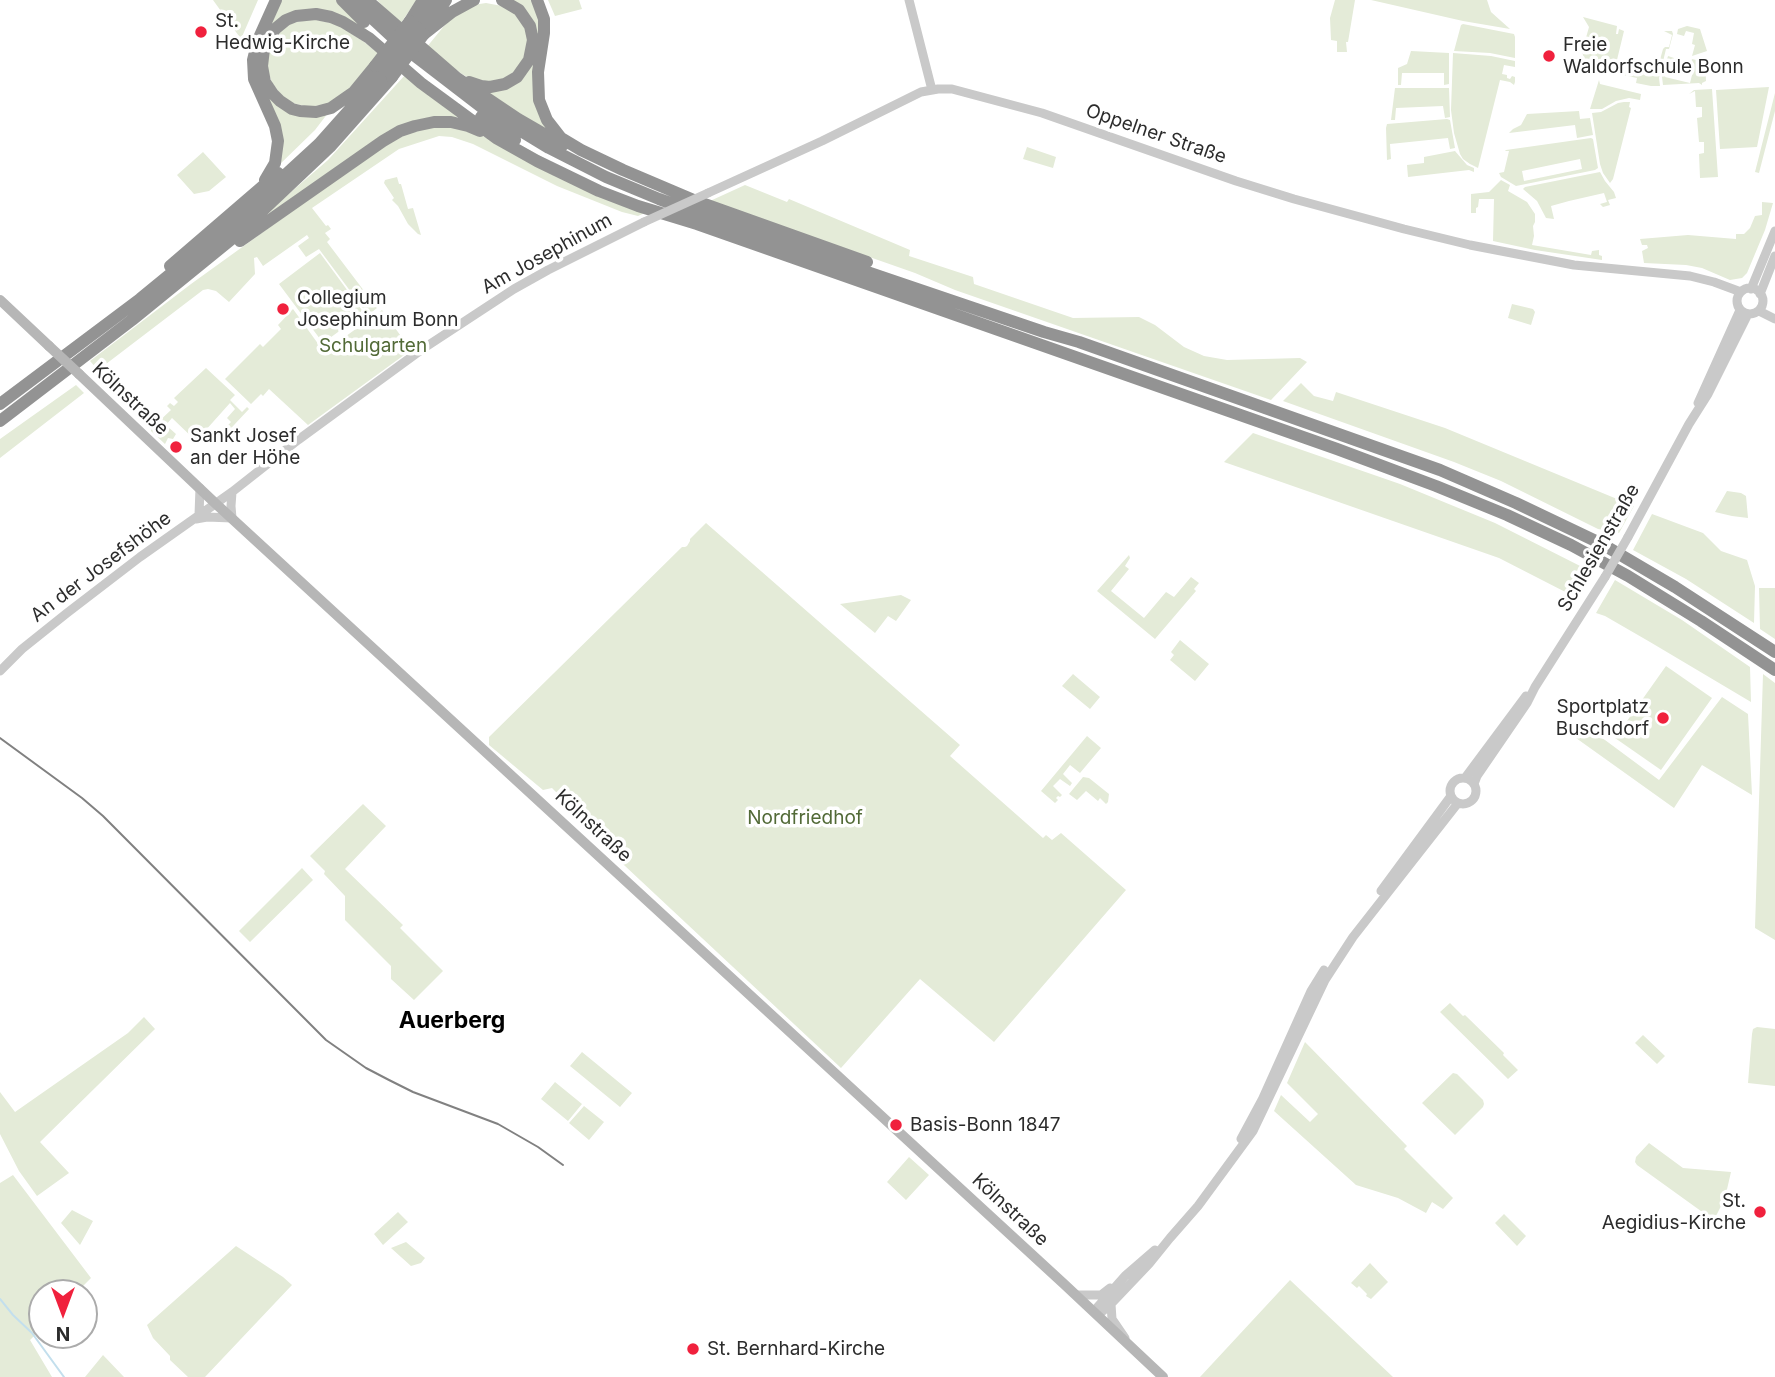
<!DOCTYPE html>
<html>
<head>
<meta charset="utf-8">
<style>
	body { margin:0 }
	#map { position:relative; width:1775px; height:1377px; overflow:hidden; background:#fff; font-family:Inter,sans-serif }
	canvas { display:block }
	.north { position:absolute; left:28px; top:1279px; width:70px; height:70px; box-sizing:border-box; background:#fff; border:2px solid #ababab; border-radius:50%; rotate:180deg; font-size:19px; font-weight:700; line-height:28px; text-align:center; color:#2c2c2c }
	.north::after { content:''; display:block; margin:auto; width:24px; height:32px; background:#f0213d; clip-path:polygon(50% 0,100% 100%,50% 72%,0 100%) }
</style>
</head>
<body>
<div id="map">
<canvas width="1775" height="1377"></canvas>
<div class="north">N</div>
</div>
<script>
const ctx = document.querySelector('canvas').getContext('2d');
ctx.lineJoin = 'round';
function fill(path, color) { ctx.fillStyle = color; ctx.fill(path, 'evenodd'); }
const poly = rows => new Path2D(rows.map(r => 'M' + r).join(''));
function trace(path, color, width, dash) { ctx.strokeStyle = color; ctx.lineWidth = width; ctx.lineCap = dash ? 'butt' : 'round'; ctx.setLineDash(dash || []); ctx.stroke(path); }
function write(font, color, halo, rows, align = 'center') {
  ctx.font = font + ' Inter,sans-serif'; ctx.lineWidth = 7; ctx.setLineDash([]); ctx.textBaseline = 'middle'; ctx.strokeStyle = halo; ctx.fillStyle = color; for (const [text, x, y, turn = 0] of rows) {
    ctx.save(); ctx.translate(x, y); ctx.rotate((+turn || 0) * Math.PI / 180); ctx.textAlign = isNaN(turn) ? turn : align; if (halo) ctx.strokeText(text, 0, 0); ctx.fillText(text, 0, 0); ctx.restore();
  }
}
fill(poly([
	[213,0,258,0,241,39],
	[278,0,336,0,385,47,455,103,513,141,586,181,547,162,487,127,428,85,373,38,348,21,329,13,313,11,295,14,279,22,267,36,261,50,259,67,261,77,267,91,277,102,287,109,298,113,312,114,327,112,328,113,315,130,275,169,280,152,280,135,275,119,258,82,256,60,260,43],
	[377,0,417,0,400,24],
	[512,0,534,0,540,14,536,67,552,132,516,113,482,89,504,87,536,49],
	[548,0,579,0,582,9,555,16],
	[1335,0,1355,0,1348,42,1346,42,1347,52,1337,52,1337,41,1331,40,1330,18],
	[1371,0,1487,0,1491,12,1510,29,1463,21],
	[486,3,502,6,516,14,526,29,528,42,526,55,517,70,503,79,491,82,469,78,462,74,426,48,444,26,458,13,473,5],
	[1583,17,1617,26,1616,34,1618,34,1619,29,1624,31,1616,64,1656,74,1663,49,1665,47,1669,47,1672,35,1664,31,1672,31,1673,34,1669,49,1666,49,1659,78,1660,86,1651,86,1636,83,1637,78,1600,70,1598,74,1590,69,1584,58,1582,52,1589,27],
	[312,19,336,24,363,41,379,54,352,87,328,104,309,107,292,103,283,97,272,83,267,68,269,51,281,30,292,23],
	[1463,24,1514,34,1515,37,1515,58,1490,53,1454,51,1461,25],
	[1687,26,1700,29,1707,51,1692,56,1695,45,1692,44,1694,33,1686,31,1684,36,1677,34,1678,29],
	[1411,51,1449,53,1449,84,1444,85,1444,73,1402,73,1401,85,1398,85,1398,68,1407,64],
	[1453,53,1491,56,1515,61,1515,67,1504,65,1502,74,1507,75,1507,78,1510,79,1512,76,1515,77,1515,82,1514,85,1510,82,1500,80,1478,168,1470,164,1463,159,1460,154,1454,133,1451,110],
	[1668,56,1674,58,1672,65,1668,64,1665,77,1690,83,1693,71,1689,69,1692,59,1705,62,1706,81,1702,83,1702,85,1699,83,1663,85,1662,77],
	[405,75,460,117,425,119,250,231,284,198,328,160],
	[1599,80,1600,84,1641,94,1640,100,1629,98,1616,101,1602,109,1590,109],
	[1769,87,1757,147,1720,149,1716,90],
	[1395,88,1449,88,1450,117,1445,118,1443,106,1396,108,1395,120,1391,120],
	[1712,89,1718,177,1700,178,1699,154,1704,153,1704,142,1699,142,1697,118,1702,117,1702,107,1696,107,1695,91,1689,94,1694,90],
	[1775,93,1775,111,1759,173,1755,172],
	[1624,102,1630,102,1629,107,1631,108,1613,179,1610,183,1603,173,1600,164,1592,113,1601,112,1618,103],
	[1579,111,1580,119,1590,118,1593,135,1577,138,1575,125,1509,133,1513,129,1521,125,1527,114],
	[1447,119,1450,120,1455,148,1450,149,1448,138,1390,144,1391,159,1387,160,1386,128,1387,124],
	[423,126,468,129,647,212,638,216,622,212,557,186,473,144,452,137,439,136,399,149,312,208,326,226,328,225,331,229,325,233,330,239,327,242,377,308,368,315,319,249,306,257,298,246,309,238,307,235,263,266,257,257,254,258,255,274,229,302,216,291,208,289,203,290,106,364,104,363,97,369,90,361,191,284,356,165,390,141],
	[1591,138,1593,139,1598,168,1595,170,1516,186,1501,177,1499,173,1504,172,1509,151,1505,151,1506,150],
	[1580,159,1582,169,1524,181,1522,171],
	[1027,147,1056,157,1053,168,1023,159],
	[1455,151,1467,165,1474,168,1474,172,1469,170,1408,177,1407,165,1424,163,1424,157],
	[203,152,226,177,209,191,194,194,177,175],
	[1600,172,1605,181,1614,192,1616,198,1608,200,1610,205,1603,207,1600,204,1607,202,1604,193,1569,201,1551,206,1554,219,1546,218,1537,201,1523,189,1525,187],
	[397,177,399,184,401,184,408,209,413,208,421,235,418,234,408,224,398,206,392,200,394,198,384,183,385,180],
	[1501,180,1510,185,1508,191,1527,202,1535,214,1535,222,1533,226,1534,236,1532,245,1591,255,1592,251,1599,250,1599,255,1602,256,1602,260,1535,250,1493,241,1494,199,1479,199,1478,207,1476,208,1476,213,1471,213,1471,194,1489,192],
	[745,185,787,202,789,199,910,250,909,256,973,277,974,284,1073,318,1139,317,1155,325,1184,347,1204,356,1227,360,1300,358,1307,362,1271,400,955,290,915,273,710,201],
	[1762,202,1773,203,1765,230,1747,273,1742,278,1730,280,1702,268,1686,265,1644,263,1642,251,1648,248,1647,245,1642,245,1640,239,1688,235,1736,239,1736,234,1744,234,1750,228,1755,216,1762,215],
	[320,253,364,313,323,343,279,284],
	[1512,304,1533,309,1535,312,1531,325,1508,318],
	[293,309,324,352,382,310,411,350,308,425,269,389,263,396,261,394,251,404,225,379,260,344,263,347,281,329,278,325],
	[206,368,235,395,230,400,242,412,247,407,249,409,220,440,217,437,231,422,227,418,235,409,230,403,196,441,172,418,166,425,176,434,173,439,168,438,165,444,151,431,151,424,153,421,156,424,171,410,167,406,170,403,174,406,178,402,174,398],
	[1301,383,1314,396,1333,401,1336,392,1445,428,1634,506,1619,533,1598,529,1501,481,1454,462,1283,401],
	[76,385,84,393,0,458,0,439],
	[1253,433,1400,484,1495,523,1594,573,1579,599,1499,558,1224,462],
	[1727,491,1741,493,1746,496,1748,518,1732,516,1715,512],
	[1652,514,1703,533,1721,551,1747,560,1755,586,1754,623,1686,579,1633,550],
	[706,523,960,745,950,756,1043,838,1046,835,1052,840,1061,833,1126,890,994,1042,920,979,841,1068,563,808,562,798,552,788,543,790,489,745,489,737,682,547,685,547,687,546,690,541,690,539],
	[1129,555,1130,558,1125,566,1129,569,1111,591,1144,618,1166,592,1174,597,1191,577,1199,583,1194,589,1196,591,1155,639,1097,591],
	[1615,580,1682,620,1750,667,1751,702,1650,642,1605,616,1596,613],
	[1759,588,1775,588,1775,639,1760,629],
	[901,595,911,600,896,621,888,616,875,633,840,604],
	[1180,640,1209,664,1195,681,1170,660,1174,655,1171,652],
	[1666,666,1712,698,1661,770,1615,738],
	[1073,674,1100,697,1090,709,1062,686],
	[1763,674,1775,683,1775,940,1755,928],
	[1722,697,1748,714,1752,795,1702,765,1674,808,1576,738,1583,727,1605,740,1659,780],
	[1087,736,1101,748,1080,773,1070,765,1063,774,1072,783,1070,786,1060,779,1053,786,1062,795,1060,797,1058,796,1056,798,1058,800,1055,803,1041,791],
	[1083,777,1089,778,1109,794,1108,802,1106,804,1100,798,1098,801,1086,791,1077,800,1069,794],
	[363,804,386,826,345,869,403,925,400,928,443,971,414,1000,391,979,391,966,345,920,345,896,324,874,325,871,310,856],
	[302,868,313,880,250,942,239,931],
	[1450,1003,1463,1016,1465,1015,1504,1053,1503,1055,1518,1070,1508,1079,1440,1012],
	[144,1017,155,1029,40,1142,69,1173,37,1196,19,1171,0,1134,0,1092,15,1112,128,1033],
	[1757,1027,1775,1029,1775,1086,1748,1083,1752,1034,1753,1029],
	[1643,1035,1665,1056,1657,1064,1635,1043],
	[1305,1042,1407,1146,1404,1149,1453,1198,1443,1209,1432,1202,1426,1213,1398,1198,1356,1185,1274,1111,1281,1095,1310,1122,1318,1114,1287,1083],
	[582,1052,632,1093,620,1107,570,1066],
	[1453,1073,1457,1074,1483,1100,1484,1104,1483,1107,1455,1135,1422,1103],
	[555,1082,582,1104,568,1121,541,1099],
	[584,1106,604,1122,589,1140,569,1123],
	[1649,1143,1683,1168,1731,1172,1725,1198,1715,1218,1712,1219,1637,1165,1635,1162,1636,1157],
	[909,1157,929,1175,906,1200,887,1182],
	[13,1175,91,1278,76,1293,42,1293,42,1328,30,1340,52,1377,0,1377,0,1183],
	[72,1210,93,1221,80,1245,61,1223],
	[398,1212,408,1222,383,1245,374,1234],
	[1504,1214,1526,1236,1517,1246,1495,1223],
	[406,1242,425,1258,421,1263,411,1266,391,1248],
	[236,1246,283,1277,292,1285,205,1377,188,1377,170,1360,170,1356,153,1338,147,1325],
	[1370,1263,1388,1282,1371,1299,1366,1296,1367,1294,1359,1286,1357,1288,1351,1283],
	[1290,1280,1393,1377,1200,1377],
	[103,1355,124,1377,85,1377]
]), '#e4ebd8');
trace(poly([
	[0,1299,13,1315,32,1333,64,1377]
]), '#c3dfed', 2);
trace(poly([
	[909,0,932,90],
	[708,193,822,141,921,92,938,89,952,89,1042,113,1236,181,1294,199,1404,229,1470,245,1574,265,1690,276,1714,282,1741,292],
	'1737 301a13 13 0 1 1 26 0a13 13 0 1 1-26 0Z',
	[1751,289,1775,231],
	[1760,294,1775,256],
	[1759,311,1775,319],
	[1698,403,1740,310],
	[199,515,200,488],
	[196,519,207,517,232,518,231,506,232,492],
	[1628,537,1689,424,1708,394,1748,314],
	[0,671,22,649,67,613,140,557,232,492,298,440,421,350,514,289,548,270,644,222],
	[1465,778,1526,696],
	'1450 791a13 13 0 1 1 26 0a13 13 0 1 1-26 0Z',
	[1474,784,1477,776,1527,703,1535,687,1605,577],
	[1381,891,1451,796],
	[1241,1139,1262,1100,1311,991,1324,970],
	[1077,1295,1101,1295,1110,1288],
	[1111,1304,1112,1319,1125,1338],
	[1094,1311,1125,1276,1155,1250],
	[1098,1315,1111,1304,1149,1264,1170,1238,1198,1206,1253,1131,1325,980,1353,937,1458,803]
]), '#c9c9c9', 9);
trace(poly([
	[0,300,49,346],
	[79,374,215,503,1064,1284,1163,1377]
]), '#b6b6b6', 10);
trace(poly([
	[342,0,364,22],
	[355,0,374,20,402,46,480,106,549,148,606,177,659,199,755,234,1044,332,1079,342,1440,470,1516,503,1602,544,1675,587,1775,652],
	[367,0,457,78,518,119,563,145],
	[537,0,544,19,544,33,538,72,539,100,547,120,561,138,581,150,623,170,696,201,867,262],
	[410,21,423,0],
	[430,25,446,0],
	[417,27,435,0],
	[424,34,452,12,474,0],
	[469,82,481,86,490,87,505,84,517,77,529,60,533,40,530,26,519,10,502,0],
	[354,92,331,108,316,112,300,111,292,109,280,101,273,94,265,82,262,66,264,49,275,29,286,20,296,16,316,14,331,17,343,22,369,38,421,83,496,138,537,161,599,191,638,206,697,224,1337,449,1436,486,1507,515,1571,545,1628,576,1701,621,1775,670],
	[348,99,375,66],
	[481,117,515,140],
	[265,180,275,163,278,141,275,126,254,79,253,60,258,40,276,0],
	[240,241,383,141,400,131,415,126,434,122,451,122,468,126,480,131],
	[170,266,278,173],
	[0,404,140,299,234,222,319,144,384,71],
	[0,421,132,320,239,233,330,147,392,77]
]), '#939393', 12);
trace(poly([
	[0,738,82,798,103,816,326,1040,366,1068,389,1080,413,1092,498,1124,538,1147,563,1165]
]), '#818181', 2);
trace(poly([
	[644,222,708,193],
	[1605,577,1628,537]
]), '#c9c9c9', 9);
trace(poly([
	[49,346,79,374]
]), '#b6b6b6', 10);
trace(poly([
	[375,66,410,21],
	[384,71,417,27],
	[392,77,424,34]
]), '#939393', 12);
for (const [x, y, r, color] of [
	[201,32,7,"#f0213d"],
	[1549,56,7,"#f0213d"],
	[283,309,7,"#f0213d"],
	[176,447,7,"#f0213d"],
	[1663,718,7,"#f0213d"],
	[896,1125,7,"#f0213d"],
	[1760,1212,7,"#f0213d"],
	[693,1349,7,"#f0213d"]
]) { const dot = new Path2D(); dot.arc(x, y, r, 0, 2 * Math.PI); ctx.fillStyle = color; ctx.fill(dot); trace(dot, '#fff', 2.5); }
write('19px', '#2c2c2c', '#fff', [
	["St.",215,21],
	["Hedwig-Kirche",215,43],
	["Freie",1563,45],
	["Waldorfschule Bonn",1563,67],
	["Collegium",297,298],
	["Josephinum Bonn",297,320],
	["Sankt Josef",190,436],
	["an der Höhe",190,458],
	["Sportplatz",1649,707,"right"],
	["Buschdorf",1649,729,"right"],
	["Basis-Bonn 1847",910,1125],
	["St.",1746,1201,"right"],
	["Aegidius-Kirche",1746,1223,"right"],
	["St. Bernhard-Kirche",707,1349]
], 'left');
write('19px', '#2c2c2c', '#fff', [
	["Oppelner Straße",1156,134,19],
	["Am Josephinum",547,254,-29],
	["Kölnstraße",130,399,43],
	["Schlesienstraße",1599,548,-60],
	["An der Josefshöhe",101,567,-37],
	["Kölnstraße",593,826,43],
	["Kölnstraße",1010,1210,43]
]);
write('19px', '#526a37', '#fff', [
	["Schulgarten",373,346],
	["Nordfriedhof",805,818]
]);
write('bold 23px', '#000', '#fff', [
	["Auerberg",452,1021]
]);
</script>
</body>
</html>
